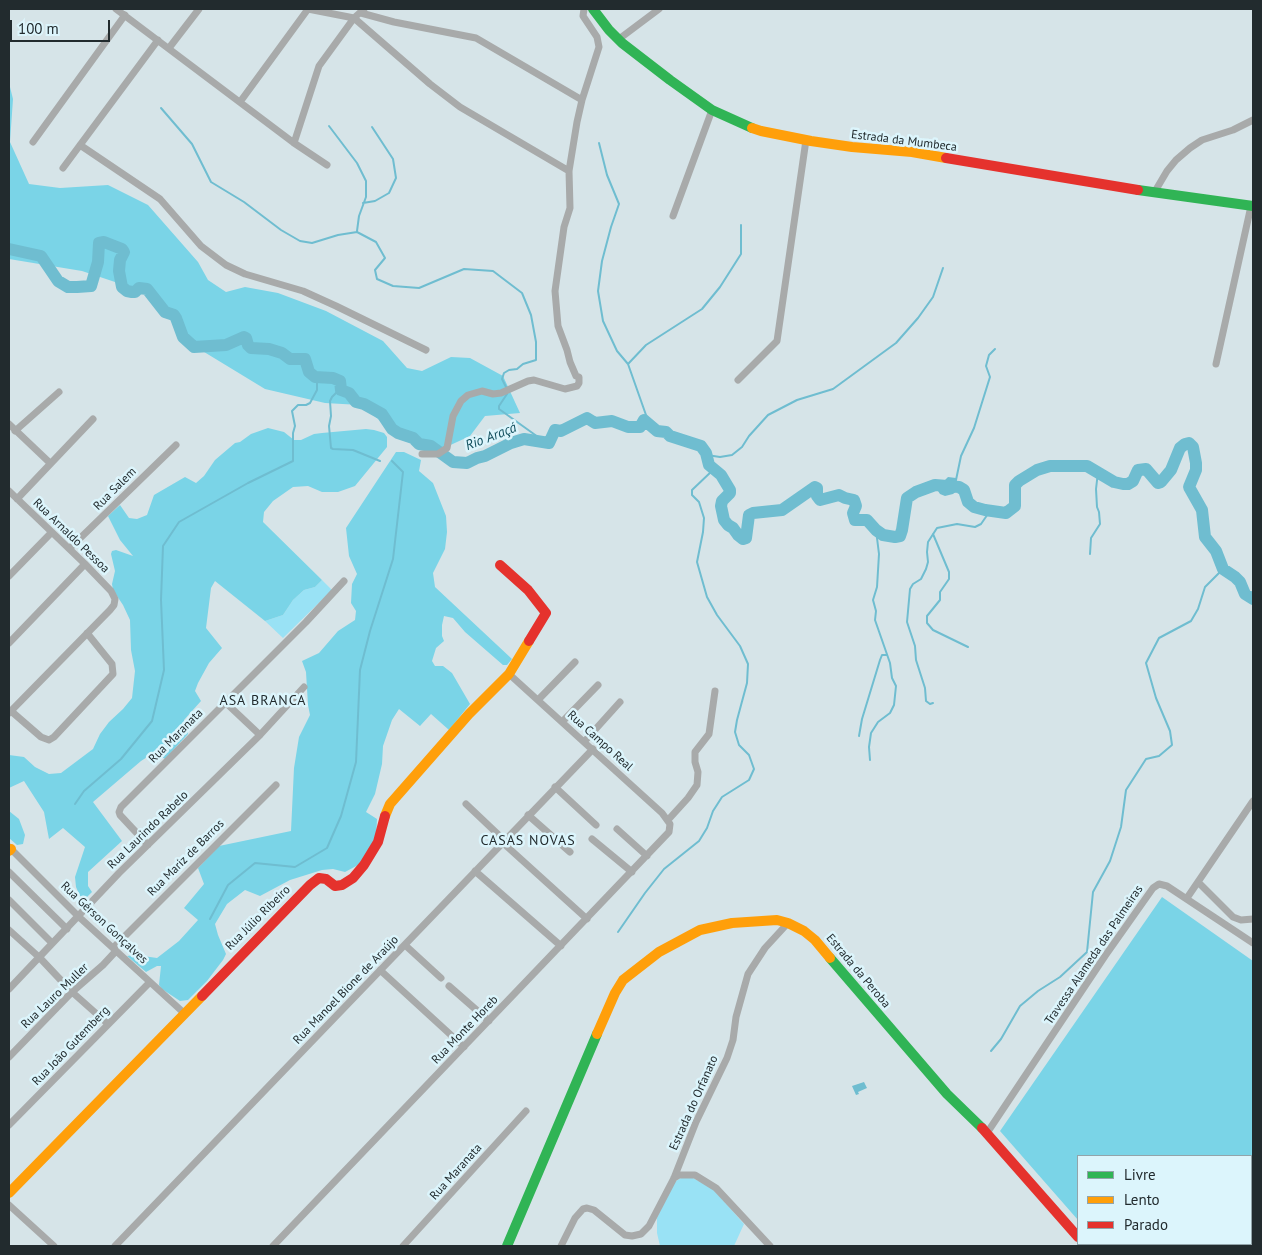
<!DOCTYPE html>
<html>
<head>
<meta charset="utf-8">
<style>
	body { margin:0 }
	#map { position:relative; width:1262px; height:1255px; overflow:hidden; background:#d6e4e8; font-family:"PT Sans",sans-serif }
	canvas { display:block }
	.frame { position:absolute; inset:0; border:10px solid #222b2e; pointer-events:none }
	.legend { position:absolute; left:1077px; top:1155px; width:175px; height:90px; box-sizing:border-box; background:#dcf5fc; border:1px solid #92a4aa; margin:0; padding:6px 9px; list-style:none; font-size:15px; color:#222b2e }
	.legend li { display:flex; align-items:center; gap:10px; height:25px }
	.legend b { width:25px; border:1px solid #92a4aa }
	.scale { position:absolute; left:10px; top:20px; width:100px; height:22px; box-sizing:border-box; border:2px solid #222b2e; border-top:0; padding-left:6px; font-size:15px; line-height:18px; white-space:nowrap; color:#222b2e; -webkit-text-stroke:4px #dcf5fc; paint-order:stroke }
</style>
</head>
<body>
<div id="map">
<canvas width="1262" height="1255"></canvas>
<div class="frame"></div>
<ul class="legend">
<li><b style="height:6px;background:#30b455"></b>Livre</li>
<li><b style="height:6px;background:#ff9f0a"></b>Lento</li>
<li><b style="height:6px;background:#e5322d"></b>Parado</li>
</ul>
<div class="scale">100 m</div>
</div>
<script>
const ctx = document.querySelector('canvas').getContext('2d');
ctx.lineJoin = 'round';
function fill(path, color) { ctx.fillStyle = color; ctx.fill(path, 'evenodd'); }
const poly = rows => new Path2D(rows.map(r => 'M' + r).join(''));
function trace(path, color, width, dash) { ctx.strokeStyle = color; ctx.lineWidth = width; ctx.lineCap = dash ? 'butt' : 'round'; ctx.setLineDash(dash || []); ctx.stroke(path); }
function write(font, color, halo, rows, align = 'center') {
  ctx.font = font + ' "PT Sans",sans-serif'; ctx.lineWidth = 5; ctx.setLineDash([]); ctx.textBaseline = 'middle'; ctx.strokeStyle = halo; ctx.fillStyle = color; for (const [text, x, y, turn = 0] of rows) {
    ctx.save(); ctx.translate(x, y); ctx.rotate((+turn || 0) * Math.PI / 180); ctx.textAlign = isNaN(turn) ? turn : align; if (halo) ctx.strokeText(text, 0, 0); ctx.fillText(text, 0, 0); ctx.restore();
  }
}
fill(poly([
	[322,580,332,590,283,638,265,621,283,615,293,600,304,590,315,587],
	[683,1177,693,1178,713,1189,744,1224,734,1246,660,1246,657,1233,657,1218,672,1186,676,1181]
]), '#99e2f5');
fill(poly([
	[9,83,13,99,10,142,29,184,60,188,108,185,148,205,198,262,208,280,226,292,245,287,278,293,326,311,383,341,407,368,422,371,451,357,470,358,503,376,520,413,485,416,470,436,444,448,400,436,360,405,325,403,265,389,191,344,154,295,82,271,9,259],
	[268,428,284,432,294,440,301,440,314,434,322,433,366,429,374,430,384,433,387,437,387,447,355,486,338,492,322,492,308,486,293,487,273,501,264,512,263,522,322,580,315,587,304,590,293,600,283,615,265,621,215,581,211,588,206,628,222,648,209,663,198,683,195,691,201,701,184,720,188,734,165,759,155,752,141,761,93,802,122,841,88,872,88,886,92,892,84,900,80,896,76,887,75,877,85,847,63,828,49,839,44,812,24,781,9,788,9,755,24,757,35,767,49,774,61,773,93,749,100,734,109,722,123,709,132,698,135,671,131,650,130,620,123,605,113,590,112,584,115,571,111,554,112,551,116,550,133,556,120,540,108,516,120,505,129,518,137,519,147,515,154,495,185,477,196,483,204,476,215,460,235,443,240,442,251,434],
	[396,452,404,452,421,460,419,471,433,483,446,516,447,532,445,549,433,573,435,587,512,659,507,665,503,665,465,632,453,618,444,616,442,625,442,636,444,641,436,648,432,661,435,666,443,666,452,673,470,704,449,730,431,714,420,726,399,709,392,720,383,746,382,764,375,794,366,812,377,819,376,838,360,864,345,872,333,869,322,870,290,880,260,896,245,890,227,904,215,924,218,935,226,954,223,960,207,981,188,1000,180,1001,162,989,159,985,161,966,157,966,146,972,127,956,136,955,157,958,179,941,198,920,184,908,204,884,198,868,219,846,291,831,294,768,299,737,310,715,308,705,306,672,302,661,319,653,338,631,355,620,356,611,351,603,352,584,357,574,349,556,346,528],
	[9,811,19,819,25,835,23,844,17,845,9,838],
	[1162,897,1253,961,1253,1246,1102,1246,1100,1244,1251,1244,1251,1156,1078,1156,1078,1220,1000,1131]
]), '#7ad4e7');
fill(poly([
	[948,477,956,478,959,487,958,490,953,494,945,496,940,494,938,491,940,485],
	[864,1082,867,1088,858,1092,859,1094,856,1095,852,1086]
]), '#6fbdd0');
trace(poly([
	[161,108,192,144,211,182,244,202,281,230,300,241,312,243,338,235,357,232,376,242,385,258,375,270,377,279,393,286,419,288,464,269,493,271,522,293,531,315,536,342,536,360,523,364,517,369,509,370,504,373,502,379,507,389],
	[329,126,357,163,366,181,366,197,359,216,357,231],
	[599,143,607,175,619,204,611,227,602,261,598,291,603,321,617,351,628,364,646,415,646,421],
	[363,203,375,201,389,193,396,178,393,159,372,127],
	[628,364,646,345,702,309,720,287,741,254,741,225],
	[341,388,332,397,330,401,331,416,329,426,331,448,333,449,353,450,380,461],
	[507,394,499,406,499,409,545,442],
	[707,455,720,457,732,455,742,447,749,436,768,415,797,400,833,389,896,343,918,318,933,297,943,268],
	[956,480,961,456,974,428,990,377,986,366,989,355,995,349],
	[933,534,949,572,949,579,940,592,940,600,927,616,927,623,933,630,968,647],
	[1090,554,1091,538,1100,524,1099,512,1097,507,1096,489,1098,472],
	[933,703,930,704,926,701,925,688,916,660,915,646,907,622,910,589,913,584,921,579,926,569,928,562,927,552,928,542,937,528,957,524,975,527,981,524,990,511],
	[859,736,862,719,880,660,882,655,887,655],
	[870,760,869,747,871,733,878,722,890,713,894,705,896,686,892,678,890,663,875,620,876,611,873,600,877,587,879,554,876,530],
	[75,804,84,791,121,759,152,721,164,670,161,600,163,546,179,522,248,483,293,461,293,433,295,426,292,411,298,405,306,405,310,403,317,390,317,381,315,377],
	[210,919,228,885,255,863,295,867,327,848,341,816,356,762,360,670,370,631,393,559,403,472,392,461],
	[618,932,645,893,664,869,699,841,707,828,713,811,722,797,749,780,754,769,749,755,739,745,735,732,737,720,747,683,748,664,740,646,717,615,707,597,697,562,703,532,704,518,699,502,692,495,692,490,713,470],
	[991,1051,1001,1039,1020,1006,1038,991,1060,977,1087,952,1093,892,1110,861,1121,827,1126,790,1146,759,1159,756,1172,745,1170,731,1156,698,1146,663,1159,638,1191,621,1198,609,1205,587,1223,569]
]), '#6fbdd0', 2);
trace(poly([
	[9,249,41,256,58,281,68,287,77,287,91,286,98,262,99,243,104,242,122,249,124,252,120,260,119,271,122,287,127,291,132,292,135,292,139,288,147,289,165,312,174,315,176,318,183,337,194,347,226,345,244,337,246,338,248,345,251,348,269,349,282,353,290,359,305,359,309,372,315,377,333,378,340,381,341,390,349,393,356,402,364,404,382,414,392,429,398,433,413,438,419,444,431,446,453,462,467,463,477,458,485,456,511,443,524,439,549,443,555,430,561,431,587,418,595,423,612,421,628,427,640,427,644,420,657,431,666,432,670,436,701,446,706,453,709,465,721,475,730,490,730,493,722,501,721,506,724,520,728,525,733,528,738,535,743,539,746,538,749,515,753,513,782,510,815,487,817,488,817,496,820,500,839,495,845,498,854,500,856,506,853,513,855,520,867,520,876,530,883,535,895,537,900,536,902,530,907,498,916,492,935,485,959,487,964,490,968,502,974,507,985,510,1006,513,1015,506,1015,485,1019,481,1037,470,1050,466,1087,466,1114,482,1123,484,1128,484,1133,481,1138,470,1146,469,1158,483,1161,482,1171,470,1180,448,1185,444,1189,443,1193,447,1196,463,1196,470,1189,487,1202,510,1205,537,1216,551,1223,569,1235,577,1240,582,1245,594,1253,599]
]), '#6fbdd0', 12);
trace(poly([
	[116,9,294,143,327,165],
	[308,9,354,18,430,84,460,107,569,171],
	[361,13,394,22,476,38,582,100],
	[619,39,659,9],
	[169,48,199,9],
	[240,102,308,9],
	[33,142,125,15],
	[294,143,319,66,354,18,364,9],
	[80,145,160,199,201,246,226,265,245,274,303,291,336,306,426,350],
	[63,168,158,40],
	[1154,193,1167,171,1176,160,1190,148,1202,140,1233,130,1253,120],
	[673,216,712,110],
	[1216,364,1251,206],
	[738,380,777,341,806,140],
	[9,424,50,463],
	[15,431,59,392],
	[422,454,438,454,447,448,453,416,461,401,468,395,482,391,493,394,501,393,528,381,534,380,565,389,577,386,579,383,579,377,576,376,570,362,567,350,558,326,555,291,564,227,570,208,569,171,577,122,582,100,599,47,597,37,583,16,584,9],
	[9,491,85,564,111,591,115,599,114,605,110,610,9,713],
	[17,499,93,419],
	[70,548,176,445],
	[9,576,51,533],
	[9,643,85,564],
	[538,700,575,662],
	[225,702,260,735],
	[11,711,41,737,49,740,54,737,113,674,112,664,87,633],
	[562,722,598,685],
	[584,742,620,702],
	[555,787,596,825],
	[466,804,504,840],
	[528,815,570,852],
	[668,820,688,798,697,785,698,772,695,762,695,752,709,734,715,691],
	[617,829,647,856],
	[592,839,632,872],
	[502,842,587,919],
	[148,845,120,815,119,812,121,807,306,622,344,581],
	[9,847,78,916,185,1014],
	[475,871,561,946],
	[9,872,67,929],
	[1198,882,1233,917,1241,920,1253,919],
	[1187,898,1253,801],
	[9,900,52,943],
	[9,930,40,958,72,992,108,1024],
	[405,945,441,978],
	[113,948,276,785],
	[380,970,464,1047],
	[449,986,489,1021],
	[9,989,119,873,260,735,304,687],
	[9,1057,72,992,103,965,116,951],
	[9,1125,150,982],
	[987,1133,1105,956,1153,888,1159,884,1167,886,1253,943],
	[674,1178,679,1175,695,1175,716,1188,770,1246],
	[9,1205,54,1246],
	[1085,1244,1087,1246],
	[115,1246,593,749],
	[273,1246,669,832,670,824,662,813,509,674],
	[403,1246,526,1111],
	[561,1246,575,1218,583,1209,587,1208,594,1210,625,1235,632,1236,641,1234,649,1226,674,1178,696,1122,727,1058,733,1040,736,1017,748,974,765,948,788,923]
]), '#a8aaaa', 7);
trace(poly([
	[593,9,609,30,622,43,670,80,712,110,752,128],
	[1138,190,1253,206],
	[830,958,947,1094,982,1128],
	[507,1246,597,1034]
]), '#30b455', 10);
trace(poly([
	[752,128,761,131,811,141,852,147,912,152,946,158],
	[385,816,390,804,469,714,509,674,529,641],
	[9,851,11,849],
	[597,1034,615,993,623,980,659,952,700,930,732,923,777,920,788,923,804,931,815,940,830,958],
	[9,1193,202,996]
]), '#ff9f0a', 10);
trace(poly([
	[946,158,1138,190],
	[500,565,528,590,546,613,529,641],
	[202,996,310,885,319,878,326,879,335,886,342,885,353,878,364,865,378,842,385,816],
	[982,1128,1078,1237]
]), '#e5322d', 10);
write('12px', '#222b2e', '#dcf5fc', [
	["Estrada da Mumbeca",904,141,7],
	["Rua Salem",115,489,-45],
	["Rua Arnaldo Pessoa",71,536,44],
	["Rua Maranata",176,736,-45],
	["Rua Campo Real",600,741,42],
	["Rua Laurindo Rabelo",148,830,-44],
	["Rua Mariz de Barros",186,858,-45],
	["Rua Júlio Ribeiro",258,918,-45],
	["Rua Gérson Gonçalves",104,923,43],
	["Travessa Alameda das Palmeiras",1094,955,-56],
	["Estrada da Peroba",858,971,50],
	["Rua Manoel Bione de Araújo",346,990,-46],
	["Rua Lauro Muller",55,996,-44],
	["Rua Monte Horeb",465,1030,-46],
	["Rua João Gutemberg",71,1046,-46],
	["Estrada do Orfanato",694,1103,-66],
	["Rua Maranata",456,1172,-48]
]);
write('italic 14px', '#15515f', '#dcf5fc', [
	["Rio Araçá",491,437,-21]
]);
ctx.letterSpacing = '1px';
write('14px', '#222b2e', '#dcf5fc', [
	["ASA BRANCA",263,701],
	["CASAS NOVAS",528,841]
]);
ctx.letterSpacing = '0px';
</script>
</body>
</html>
